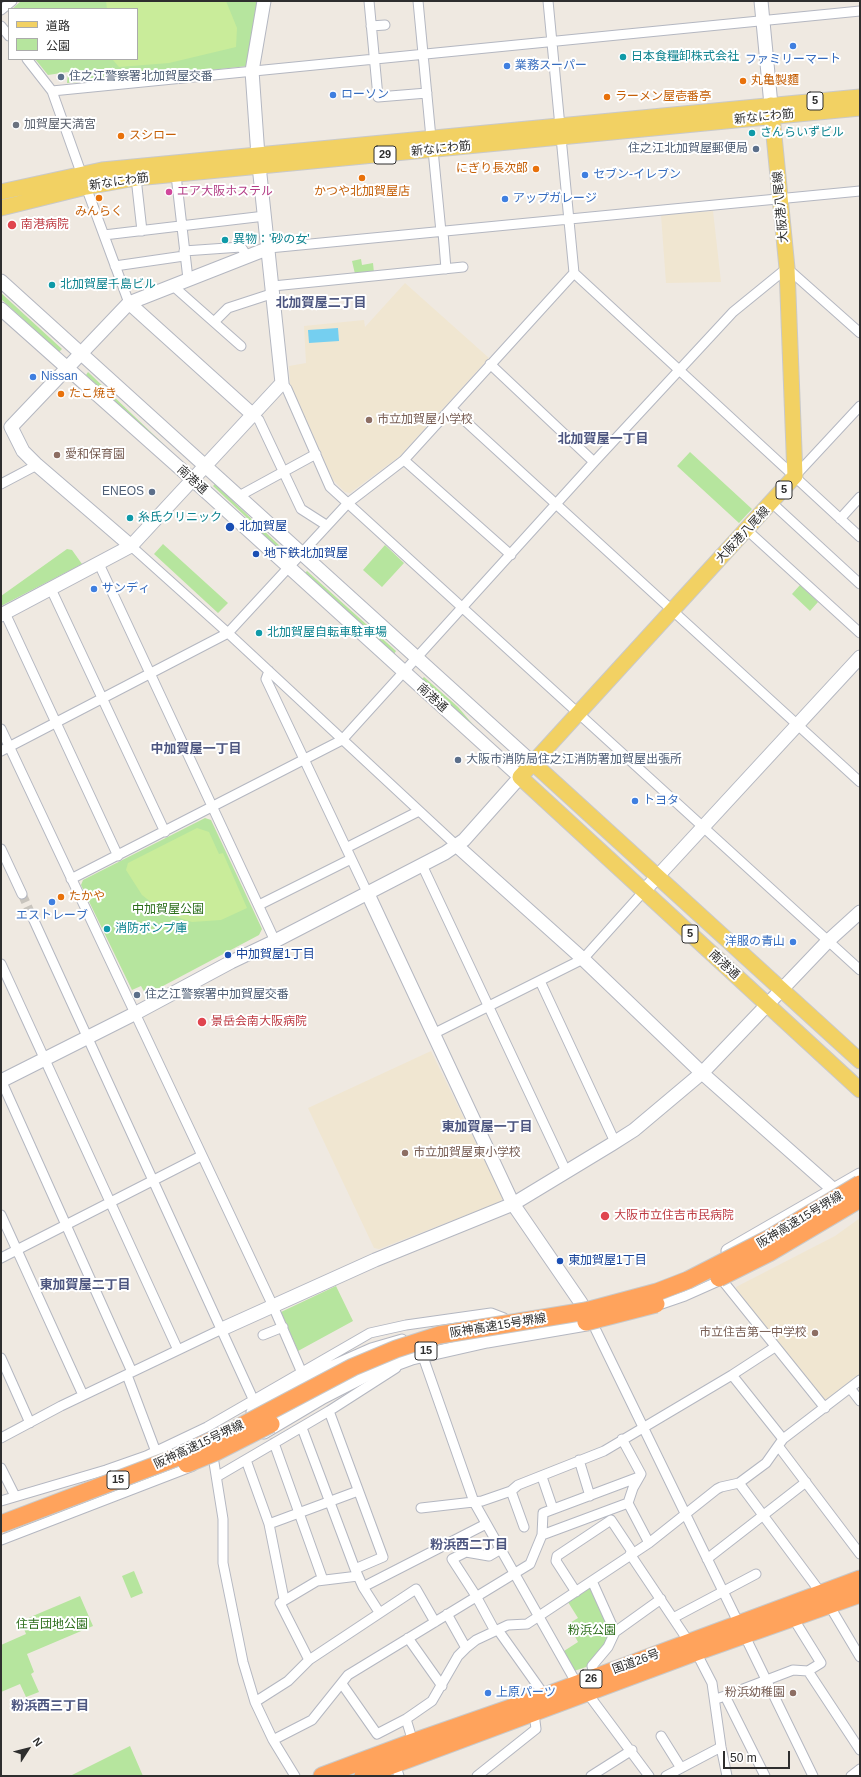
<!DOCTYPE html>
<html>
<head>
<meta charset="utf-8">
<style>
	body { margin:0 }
	#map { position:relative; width:861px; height:1777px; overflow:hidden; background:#efe9e1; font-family:Arial,"Noto Sans JP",sans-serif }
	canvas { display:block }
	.frame { position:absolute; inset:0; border:2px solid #2e2e2e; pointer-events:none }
	.legend { position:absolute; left:8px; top:8px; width:130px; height:52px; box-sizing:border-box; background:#fff; border:1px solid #ababab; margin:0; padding:5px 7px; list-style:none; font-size:12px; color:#2e2e2e }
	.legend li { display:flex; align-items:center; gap:8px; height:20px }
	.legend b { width:20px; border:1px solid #ababab }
	.north { position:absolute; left:8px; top:1729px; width:40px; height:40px; -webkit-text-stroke:3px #fff; paint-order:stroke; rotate:54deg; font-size:11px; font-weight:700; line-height:16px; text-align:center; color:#2e2e2e }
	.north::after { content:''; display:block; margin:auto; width:14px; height:18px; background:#2e2e2e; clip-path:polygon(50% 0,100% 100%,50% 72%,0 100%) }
	.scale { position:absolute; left:723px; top:1751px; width:67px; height:18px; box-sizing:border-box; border:2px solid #2e2e2e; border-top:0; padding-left:5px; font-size:12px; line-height:14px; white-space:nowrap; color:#2e2e2e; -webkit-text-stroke:3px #fff; paint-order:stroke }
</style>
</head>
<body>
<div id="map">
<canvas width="861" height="1777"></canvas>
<div class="frame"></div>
<ul class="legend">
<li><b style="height:5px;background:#f2d163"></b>道路</li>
<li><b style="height:11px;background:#b6e59e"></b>公園</li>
</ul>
<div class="north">N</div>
<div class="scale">50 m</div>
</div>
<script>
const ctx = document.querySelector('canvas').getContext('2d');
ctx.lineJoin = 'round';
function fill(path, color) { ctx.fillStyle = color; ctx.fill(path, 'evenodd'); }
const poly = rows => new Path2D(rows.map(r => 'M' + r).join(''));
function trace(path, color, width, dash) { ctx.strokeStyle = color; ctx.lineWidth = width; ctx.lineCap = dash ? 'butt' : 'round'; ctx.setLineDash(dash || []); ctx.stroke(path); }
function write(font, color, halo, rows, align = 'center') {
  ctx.font = font + ' Arial,"Noto Sans JP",sans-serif'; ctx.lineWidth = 4; ctx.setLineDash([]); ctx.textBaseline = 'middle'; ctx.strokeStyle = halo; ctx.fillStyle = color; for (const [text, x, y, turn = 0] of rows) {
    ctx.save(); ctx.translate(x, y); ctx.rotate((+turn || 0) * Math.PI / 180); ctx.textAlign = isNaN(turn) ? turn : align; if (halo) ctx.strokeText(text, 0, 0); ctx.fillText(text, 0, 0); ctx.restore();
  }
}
fill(poly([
	[713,211,721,282,666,283,661,215],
	[405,283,489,358,400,456,350,493,345,492,333,480,290,384,289,366,306,363,304,326,364,320,365,327],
	[431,1051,503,1198,500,1202,379,1249,374,1248,308,1108],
	[860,1218,860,1376,825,1401,735,1291,736,1287,835,1236]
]), '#f0e6d1');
fill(poly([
	[21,1,259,1,248,66,156,76,67,83,68,72,48,75,35,59,137,59,137,9,12,9],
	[361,259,362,265,373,263,374,273,355,274,352,261],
	[1,293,62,349,59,352,1,299],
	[88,372,179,459,178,461,86,375],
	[690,452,752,509,739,523,677,466],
	[215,484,283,549,281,551,266,538,245,516,213,486],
	[163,544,228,603,218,613,154,554],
	[385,545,404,563,382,587,363,570],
	[67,549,72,550,82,564,1,606,1,596],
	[307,571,396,651,394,654,305,573],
	[800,585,818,602,810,611,792,594],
	[424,677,458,707,475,727,506,756,421,680],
	[205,818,211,820,262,929,259,935,146,995,141,986,132,990,81,885,83,880],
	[336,1286,353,1321,298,1351,281,1312],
	[134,1571,143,1593,131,1598,122,1576],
	[588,1588,592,1589,612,1633,604,1649,586,1667,574,1671,564,1651,578,1642,568,1624,578,1618,568,1602],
	[80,1596,93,1626,27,1654,34,1672,31,1674,39,1692,26,1697,20,1684,1,1692,1,1645,26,1634,21,1621],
	[130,1746,143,1776,70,1776]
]), '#b6e59e');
fill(poly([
	[106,1,226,1,237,28,236,47,169,63,119,67,112,59,137,59,137,9,107,9],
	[197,828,209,832,219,854,223,853,247,908,221,920,192,922,165,913,142,895,126,870,128,863]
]), '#c9ec9a');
fill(poly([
	[338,328,339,341,309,343,308,330]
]), '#75cff0');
trace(poly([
	[22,894,31,914]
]), '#c8c4bd', 9, [9, 4.5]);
const street = poly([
	[369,1,378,97,427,93],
	[418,1,431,138],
	[548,1,574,273,860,537],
	[1,10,12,1],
	[1,26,9,36],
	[371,26,385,25],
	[27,59,52,91,89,195,129,303],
	[52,91,860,11],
	[433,150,441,232],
	[176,175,188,279],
	[136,178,142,231],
	[443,232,446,269],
	[104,235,265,216],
	[269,248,860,191],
	[184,251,241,247,247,256],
	[115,266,184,256],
	[172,285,241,346],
	[273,286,463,267],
	[214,322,228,308,274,293],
	[490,364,594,462],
	[282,383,287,389,330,487,860,970],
	[452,409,860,782],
	[252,414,259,420,301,509,326,525],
	[404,460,511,555],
	[795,476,860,406],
	[1,484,37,465],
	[239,496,316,454],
	[772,503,860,584],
	[840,519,860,497],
	[747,530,860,633],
	[131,546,228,633,457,846],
	[99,564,275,941],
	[51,589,165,832],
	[5,613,118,856],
	[269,671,266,679,367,892],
	[1,729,273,1306,302,1373],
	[1,751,228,633,348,503,404,460,574,273],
	[346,848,419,811],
	[1,849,22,894],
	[422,865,566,1171],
	[71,879,342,740,594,462,733,312,787,268,860,333],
	[259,905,351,859],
	[31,914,254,1401],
	[1,964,178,1350],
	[540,981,615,1142],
	[433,1034,583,959,644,891],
	[1,1080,132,1372],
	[1,1215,83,1395],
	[1,1258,201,1156],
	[718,1275,825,1408],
	[653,1307,685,1296,721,1280],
	[590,1318,813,1776],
	[263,1335,283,1327],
	[422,1354,474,1502,577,1684],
	[1,1358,30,1423],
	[127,1375,156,1452],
	[732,1375,783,1439],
	[850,1388,860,1401],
	[329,1411,383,1557,355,1569,363,1587,379,1612],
	[251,1412,328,1367,371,1348,402,1339],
	[302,1428,355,1569],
	[1,1438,61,1406,222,1329],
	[622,1439,641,1474,633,1488,628,1503,649,1543],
	[274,1443,323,1580],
	[779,1447,860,1554],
	[212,1450,223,1519,223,1563,243,1662,255,1702,273,1740,295,1776],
	[246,1460,269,1524,284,1599],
	[579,1460,590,1496],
	[1,1468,15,1496],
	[218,1476,329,1411,396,1368],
	[542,1477,553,1509],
	[739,1483,821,1593],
	[511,1491,524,1527],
	[1,1501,106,1470,146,1456,207,1427,370,1333,406,1325,491,1313,504,1318],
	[421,1508,482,1501,511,1491,518,1485,604,1451,732,1375,775,1347],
	[269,1524,358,1491],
	[542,1535,628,1503],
	[1,1540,193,1466],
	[630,1554,689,1642],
	[707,1559,806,1482],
	[592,1581,615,1632,608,1647,592,1666,595,1677],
	[363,1587,486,1524],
	[576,1592,556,1561,557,1556,611,1520,633,1553],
	[829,1605,860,1657],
	[447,1614,466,1648],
	[673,1618,756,1574],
	[793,1618,821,1663,808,1671],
	[498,1630,545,1696],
	[495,1631,476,1596,452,1559,466,1552,489,1556,501,1549],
	[615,1632,661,1599],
	[408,1638,442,1686],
	[696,1652,712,1683,721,1747,727,1776],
	[309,1660,416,1589,435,1622],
	[342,1684,377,1734,406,1719],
	[588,1694,649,1776],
	[725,1696,793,1670,808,1671,860,1750],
	[719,1698,725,1696,765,1776],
	[255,1702,288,1681,309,1660,280,1603,317,1581,358,1576],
	[661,1736,681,1768],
	[273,1740,312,1720,348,1675,530,1564,542,1535,543,1513,639,1477],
	[413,1742,406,1719,432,1701,458,1656,466,1648,476,1640,508,1625,527,1624,649,1543,717,1489,721,1487,739,1483,766,1463,783,1439,860,1380],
	[394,1761,399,1776],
	[477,1776,536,1729,534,1713],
	[591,1776,632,1750],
	[666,1776,721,1747],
	[851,1776,860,1769]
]);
const secondary = poly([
	[761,1,771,105],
	[1,281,533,763],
	[129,303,252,414],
	[1,309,193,480,520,777,464,840,445,853,275,941,231,962,136,1013,1,1081],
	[131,546,37,465,23,451,11,427,129,303,269,248],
	[1,615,131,546,282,383,258,156,252,71,264,1],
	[457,846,583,959,702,1073,834,1190],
	[644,891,860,657],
	[367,892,513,1204,581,1303],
	[728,1251,860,1175],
	[222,1329,375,1260,513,1204,612,1144,634,1130,703,1072,828,941,860,912],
	[264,1432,323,1397,366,1375,412,1358,487,1341,592,1323]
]);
const primary = poly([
	[771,105,787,268,795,476,520,777,860,1090],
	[1,192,102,170,860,97],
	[1,208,86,187,136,178,860,108],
	[533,763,860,1061]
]);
const highway = poly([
	[322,1776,413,1742,545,1696,860,1579],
	[363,1776,696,1652,860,1594]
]);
trace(street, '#b4b7c1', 11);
trace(secondary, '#b4b7c1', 15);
trace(primary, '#c9c9c9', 17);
trace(highway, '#c9c9c9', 19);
trace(street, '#fff', 9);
trace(secondary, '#fff', 13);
trace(primary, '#f2d163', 15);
trace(highway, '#ffa35c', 17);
const highwayBridge = poly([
	[719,1278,769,1253,860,1199],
	[586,1322,656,1304],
	[187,1464,216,1452,271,1424],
	[1,1524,175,1458,232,1431,353,1367,396,1349,439,1335,586,1311,657,1292,688,1280,770,1238,860,1184]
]);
trace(highwayBridge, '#c9c9c9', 19, []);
trace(highwayBridge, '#ffa35c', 17);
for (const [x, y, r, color] of [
	[793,46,4,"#3f7fe0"],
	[623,57,4,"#0f9aa8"],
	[507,66,4,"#3f7fe0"],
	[61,77,4,"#5c6f8a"],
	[743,81,4,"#e8710a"],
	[333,95,4,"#3f7fe0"],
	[607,97,4,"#e8710a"],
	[16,125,4,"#6b7280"],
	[752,133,4,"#0f9aa8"],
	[121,136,4,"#e8710a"],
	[756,149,4,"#5c6f8a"],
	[536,169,4,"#e8710a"],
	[585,175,4,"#3f7fe0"],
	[362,178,4,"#e8710a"],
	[169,192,4,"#d1479c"],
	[99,198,4,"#e8710a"],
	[505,199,4,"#3f7fe0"],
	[12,225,5,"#e0444e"],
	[225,240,4,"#0f9aa8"],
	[52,285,4,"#0f9aa8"],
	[33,377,4,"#3f7fe0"],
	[61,394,4,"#e8710a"],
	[369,420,4,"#8d6e63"],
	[57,455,4,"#8d6e63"],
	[152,492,4,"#5c6f8a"],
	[130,518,4,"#0f9aa8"],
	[230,527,5,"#1a4fb4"],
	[256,554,4,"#1a4fb4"],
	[94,589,4,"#3f7fe0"],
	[259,633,4,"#0f9aa8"],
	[458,760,4,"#5c6f8a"],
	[635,801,4,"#3f7fe0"],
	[61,897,4,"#e8710a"],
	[52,902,4,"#3f7fe0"],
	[107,929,4,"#0f9aa8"],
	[793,942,4,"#3f7fe0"],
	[228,955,4,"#1a4fb4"],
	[137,995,4,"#5c6f8a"],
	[202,1022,5,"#e0444e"],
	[405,1153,4,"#8d6e63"],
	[605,1216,5,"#e0444e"],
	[560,1261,4,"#1a4fb4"],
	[815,1333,4,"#8d6e63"],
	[488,1693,4,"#3f7fe0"],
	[793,1693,4,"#8d6e63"]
]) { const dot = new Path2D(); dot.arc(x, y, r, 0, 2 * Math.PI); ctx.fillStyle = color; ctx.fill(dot); trace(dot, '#fff', 1.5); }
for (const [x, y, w] of [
	[815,101,16],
	[385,155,22],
	[784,490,16],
	[690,934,16],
	[426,1351,22],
	[118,1480,22],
	[591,1679,22]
]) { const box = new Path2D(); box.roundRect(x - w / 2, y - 9, w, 18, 3); ctx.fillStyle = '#fff'; ctx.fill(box); trace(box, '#2e2e2e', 1); }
write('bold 11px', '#2e2e2e', null, [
	["5",815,101],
	["29",385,155],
	["5",784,490],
	["5",690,934],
	["15",426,1351],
	["15",118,1480],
	["26",591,1679]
]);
write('12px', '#0d838f', '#fff', [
	["日本食糧卸株式会社",631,57],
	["さんらいずビル",760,133],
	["異物：'砂の女'",233,240],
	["北加賀屋千島ビル",60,285],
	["糸氏クリニック",138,518],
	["北加賀屋自転車駐車場",267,633],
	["消防ポンプ庫",115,929]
], 'left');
write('12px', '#366cbe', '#fff', [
	["ファミリーマート",793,60,"center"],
	["業務スーパー",515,66],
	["ローソン",341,95],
	["セブン-イレブン",593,175],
	["アップガレージ",513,199],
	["Nissan",41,377],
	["サンディ",102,589],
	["トヨタ",643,801],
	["エストレーブ",52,916,"center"],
	["洋服の青山",785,942,"right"],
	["上原パーツ",496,1693]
], 'left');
write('12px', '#4e5e75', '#fff', [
	["住之江警察署北加賀屋交番",69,77],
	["住之江北加賀屋郵便局",748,149,"right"],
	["ENEOS",144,492,"right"],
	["大阪市消防局住之江消防署加賀屋出張所",466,760],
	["住之江警察署中加賀屋交番",145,995]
], 'left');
write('12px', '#c56008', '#fff', [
	["丸亀製麵",751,81],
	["ラーメン屋壱番亭",615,97],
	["スシロー",129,136],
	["にぎり長次郎",528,169,"right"],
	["かつや北加賀屋店",362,192,"center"],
	["みんらく",99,212,"center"],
	["たこ焼き",69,394],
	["たかや",69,897]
], 'left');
write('12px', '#2e2e2e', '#fff', [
	["新なにわ筋",764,117,-6],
	["新なにわ筋",441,149,-6],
	["新なにわ筋",119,182,-8],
	["大阪港八尾線",781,207,-95],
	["南港通",192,480,42],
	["大阪港八尾線",743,535,-47],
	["南港通",432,698,42],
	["南港通",724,965,43],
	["阪神高速15号堺線",800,1220,-31],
	["阪神高速15号堺線",498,1326,-9],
	["阪神高速15号堺線",199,1445,-25],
	["国道26号",636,1662,-20]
]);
write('12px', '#5b616d', '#fff', [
	["加賀屋天満宮",24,125]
], 'left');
write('12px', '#b23c85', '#fff', [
	["エア大阪ホステル",177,192]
], 'left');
write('12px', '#be3a42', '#fff', [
	["南港病院",21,225],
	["景岳会南大阪病院",211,1022],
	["大阪市立住吉市民病院",614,1216]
], 'left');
write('12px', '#785e54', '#fff', [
	["市立加賀屋小学校",377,420],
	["愛和保育園",65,455],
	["市立加賀屋東小学校",413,1153],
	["市立住吉第一中学校",807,1333,"right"],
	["粉浜幼稚園",785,1693,"right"]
], 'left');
write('12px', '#164399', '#fff', [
	["北加賀屋",239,527],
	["地下鉄北加賀屋",264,554],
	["中加賀屋1丁目",236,955],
	["東加賀屋1丁目",568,1261]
], 'left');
write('12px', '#2c6e1b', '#fff', [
	["中加賀屋公園",168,910],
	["住吉団地公園",52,1625],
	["粉浜公園",592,1631]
]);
write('bold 13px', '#4d5680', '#fff', [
	["北加賀屋二丁目",321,303],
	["北加賀屋一丁目",603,439],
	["中加賀屋一丁目",196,749],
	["東加賀屋一丁目",487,1127],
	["東加賀屋二丁目",85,1285],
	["粉浜西二丁目",469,1545],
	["粉浜西三丁目",50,1706]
]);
</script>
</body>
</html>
